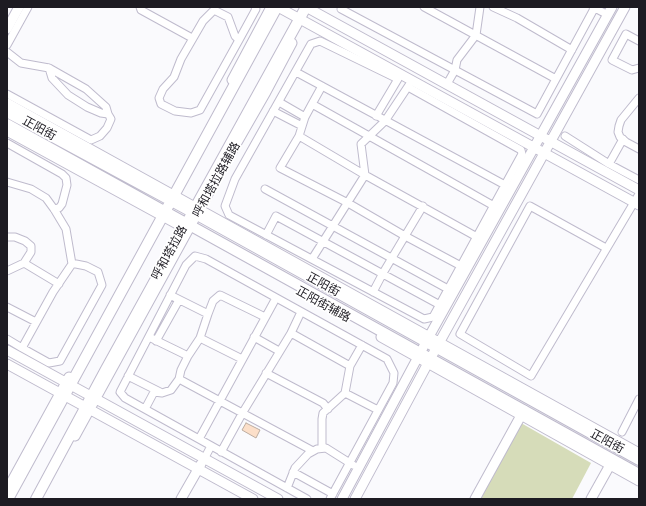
<!DOCTYPE html>
<html>
<head>
<meta charset="utf-8">
<style>
	body { margin:0 }
	#map { position:relative; width:646px; height:506px; overflow:hidden; background:#fafafd; font-family:Poppins,sans-serif }
	canvas { display:block }
	.frame { position:absolute; inset:0; border:8px solid #1d1b22; pointer-events:none }
</style>
</head>
<body>
<div id="map">
<canvas width="646" height="506"></canvas>
<div class="frame"></div>
</div>
<script>
const ctx = document.querySelector('canvas').getContext('2d');
ctx.lineJoin = 'round';
function fill(path, color) { ctx.fillStyle = color; ctx.fill(path, 'evenodd'); }
const poly = rows => new Path2D(rows.map(r => 'M' + r).join(''));
function trace(path, color, width, dash) { ctx.strokeStyle = color; ctx.lineWidth = width; ctx.lineCap = dash ? 'butt' : 'round'; ctx.setLineDash(dash || []); ctx.stroke(path); }
function write(font, color, halo, rows, align = 'center') {
  ctx.font = font + ' Poppins,"Noto Sans SC",sans-serif'; ctx.lineWidth = 3.5; ctx.setLineDash([]); ctx.textBaseline = 'middle'; ctx.strokeStyle = halo; ctx.fillStyle = color; for (const [text, x, y, turn = 0] of rows) {
    ctx.save(); ctx.translate(x, y); ctx.rotate((+turn || 0) * Math.PI / 180); ctx.textAlign = isNaN(turn) ? turn : align; if (halo) ctx.strokeText(text, 0, 0); ctx.fillText(text, 0, 0); ctx.restore();
  }
}
fill(poly([
	[521,423,591,463,572,499,480,499]
]), '#d6dcb9');
const building = poly([
	[246,423,260,430,256,438,242,430,246,423]
]);
fill(building, '#fcdfc9');
trace(building, '#bcaca0', 1);
const minor = poly([
	[140,7,141,10,192,38],
	[342,7,341,9,537,114,595,7],
	[424,7,556,79],
	[493,7,517,18,572,50],
	[593,7,608,15],
	[239,40,235,36,228,17,214,10,203,21,181,59,174,77,163,89,159,98,161,104,175,111,191,113,200,110,239,40,256,9,255,7],
	[639,41,626,34,612,60,632,70,639,68],
	[7,45,28,7],
	[7,52,21,63,49,68],
	[296,72,505,185,522,154,521,150,408,87],
	[447,84,455,70,457,60,476,35,480,7],
	[322,86,312,104,494,206],
	[7,94,91,140,100,136,107,128,111,119,108,114,106,107,86,89,49,68,52,78,68,95,87,107,101,113,108,114],
	[639,98,621,120,619,126,618,132,620,137,626,142,639,149],
	[279,102,305,117],
	[312,104,305,117,299,136,365,175,477,237],
	[273,111,302,126],
	[376,116,398,79,320,41,311,44,235,179,225,206,229,215,424,319,433,317,505,185],
	[299,136,280,168,348,203,405,236,423,206],
	[565,136,609,164,639,180],
	[7,143,62,174,66,178,67,185,62,204,59,208,54,209],
	[609,164,623,139],
	[7,182,31,189,46,198,54,209,66,229,72,264],
	[265,189,448,289],
	[266,235,276,216,440,305],
	[7,237,15,237,25,241,31,246,31,252,24,263,7,271],
	[606,248,530,206,460,334,531,376,639,194],
	[312,259,365,175,361,144,385,121,409,85],
	[24,263,59,284],
	[373,292,383,273,405,236,461,266],
	[170,295,208,314,200,338,188,356],
	[7,307,36,322],
	[208,314,213,301,220,295,265,317],
	[291,333,350,366],
	[149,337,188,356,181,370,179,379],
	[254,337,279,351],
	[200,338,242,359],
	[7,339,22,348,49,363,60,361,102,285,98,272,86,266,76,264,72,264,53,292,22,348],
	[156,341,179,300],
	[266,373,323,403,328,409],
	[128,376,160,392],
	[345,393,378,410],
	[145,409,154,392,162,393,171,390,179,379,313,451],
	[622,432,639,399],
	[199,439,276,298],
	[322,448,322,419,323,413,345,393,350,366,362,345],
	[221,452,243,412,291,333,301,312],
	[202,463,211,446],
	[293,472,333,494],
	[287,488,295,468,308,454,317,449,326,448,353,465],
	[307,499,125,398,120,392,186,265,195,256,206,259,387,359,394,373,393,383,330,499]
]);
const tertiary = poly([
	[278,7,639,205],
	[306,7,639,190],
	[7,29,19,7],
	[232,80,271,7],
	[7,103,639,453],
	[7,131,188,230],
	[227,160,266,92,292,43],
	[381,337,639,481],
	[7,350,278,499],
	[7,364,253,499],
	[75,436,209,192],
	[7,490,69,377],
	[181,499,201,464],
	[342,499,426,342,612,7],
	[355,499,428,363,625,7],
	[475,499,524,410],
	[591,499,610,465]
]);
const secondary = poly([
	[7,112,192,212,639,460],
	[7,124,639,474],
	[8,499,277,7],
	[36,499,106,369,306,7]
]);
trace(minor, '#bfbbcd', 9);
trace(tertiary, '#bfbbcd', 11);
trace(secondary, '#bfbbcd', 12);
trace(minor, '#fff', 7);
trace(tertiary, '#fff', 9);
trace(secondary, '#fff', 10);
write('12px', '#1d1b22', '#fff', [
	["正阳街",39,129,29],
	["呼和塔拉路辅路",217,180,-61],
	["呼和塔拉路",170,253,-61],
	["正阳街",323,285,29],
	["正阳街辅路",323,305,29],
	["正阳街",607,442,29]
]);
</script>
</body>
</html>
